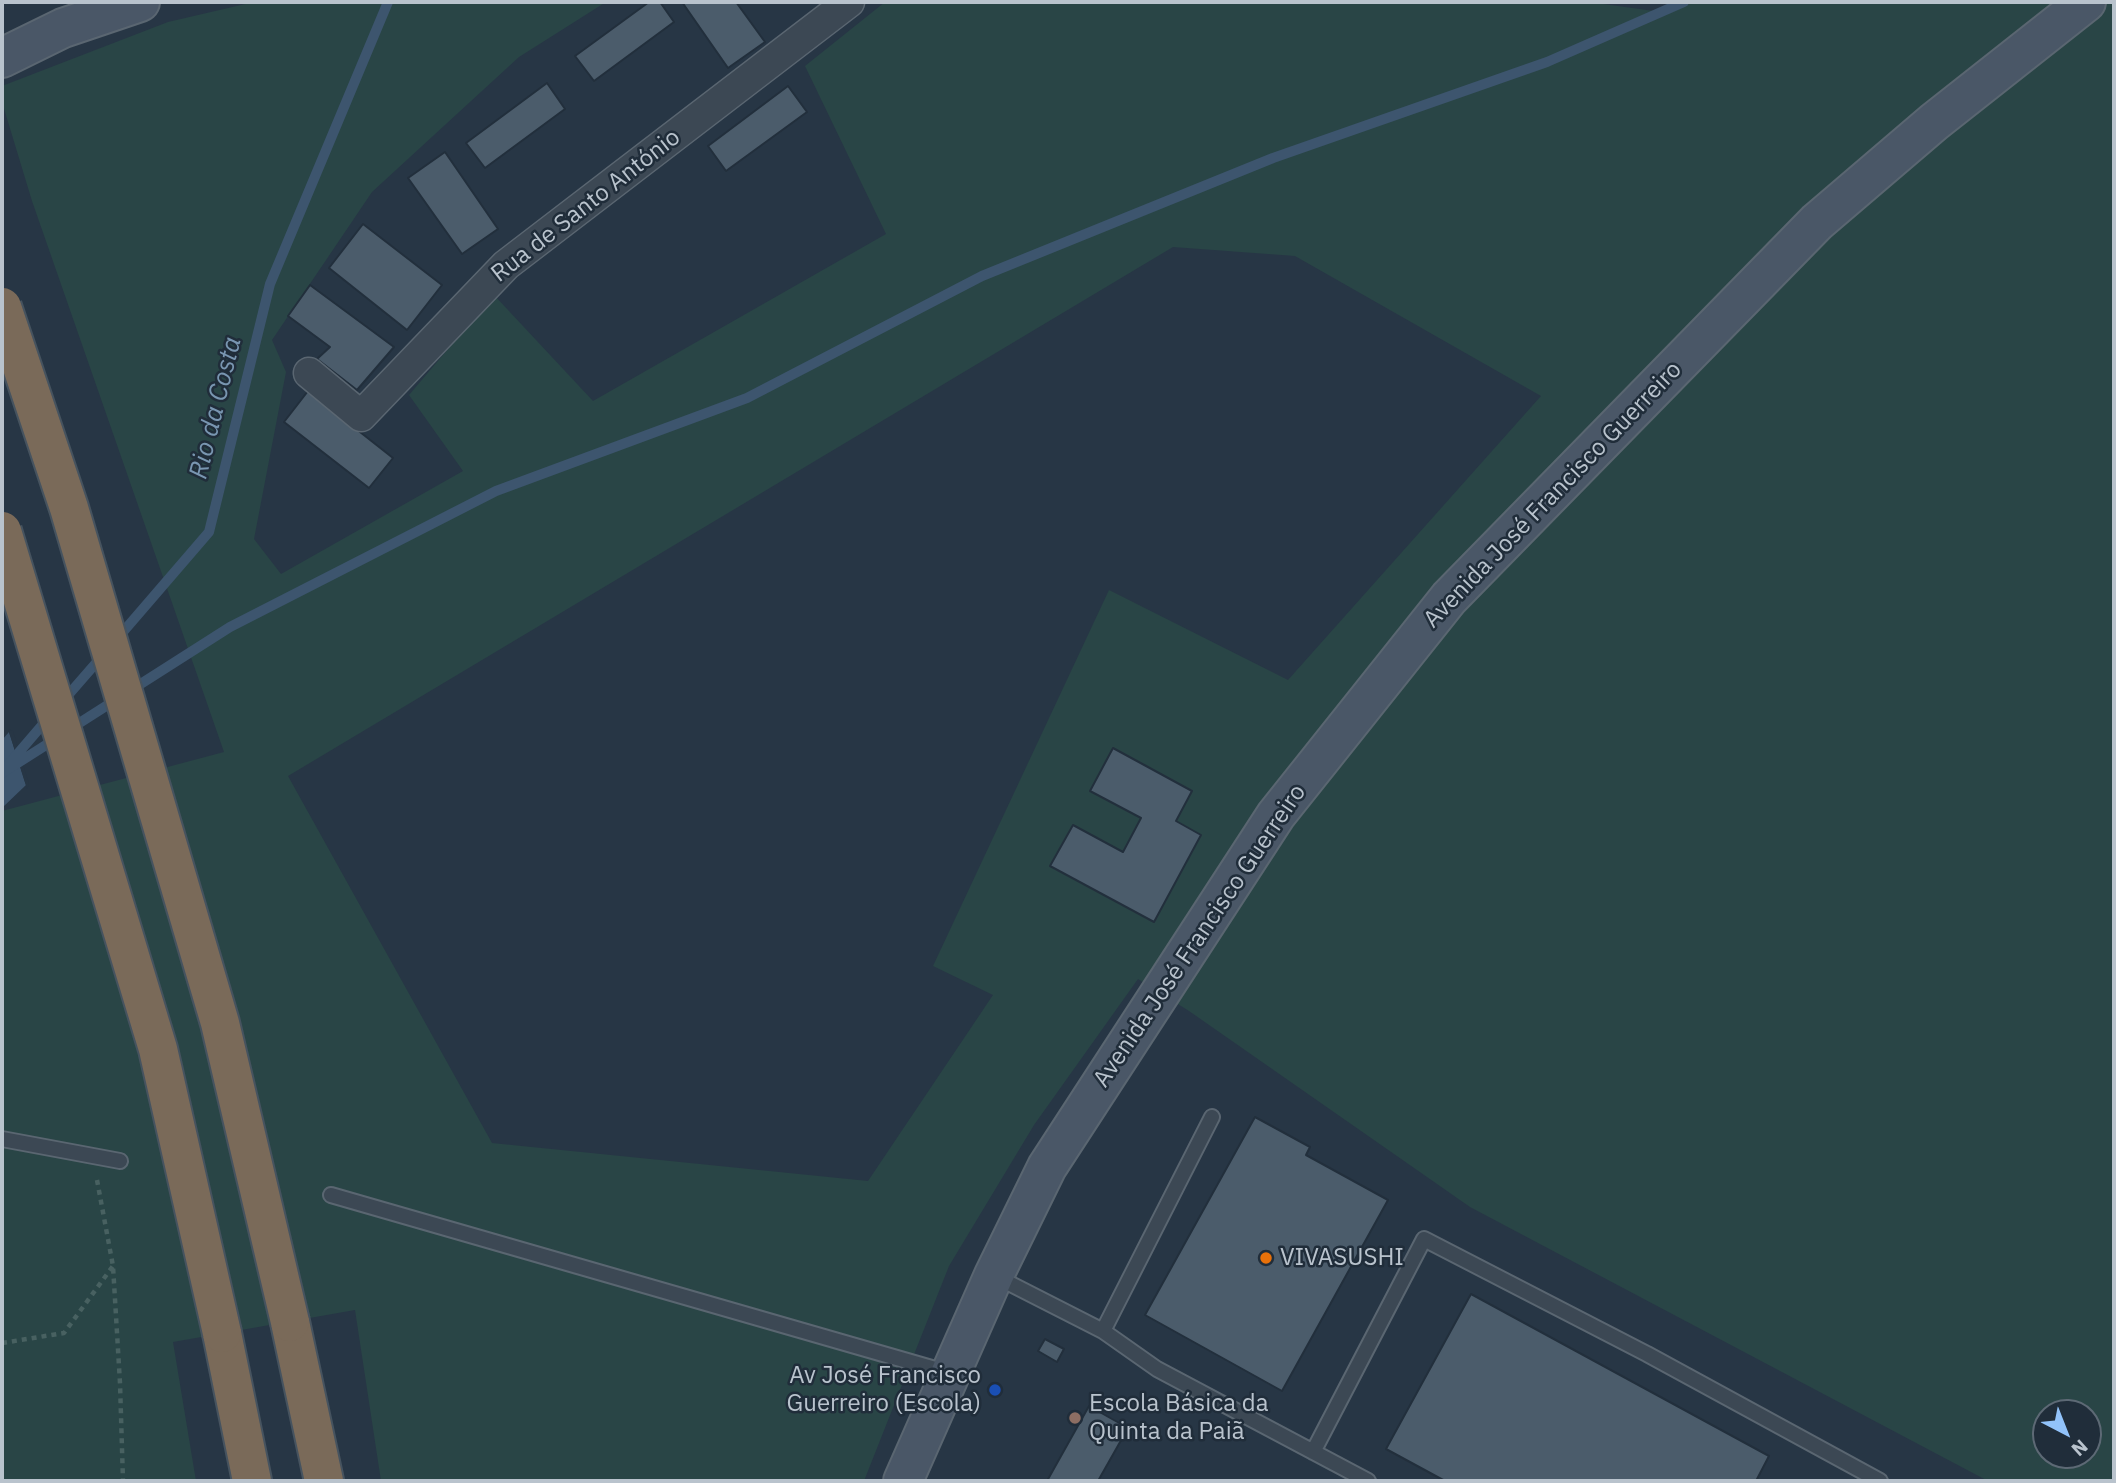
<!DOCTYPE html>
<html>
<head>
<meta charset="utf-8">
<style>
	body { margin:0 }
	#map { position:relative; width:2116px; height:1483px; overflow:hidden; background:#273645; font-family:"IBM Plex Sans",sans-serif }
	canvas { display:block }
	.frame { position:absolute; inset:0; border:4px solid #b9c3cd; pointer-events:none }
	.north { position:absolute; left:2032px; top:1399px; width:70px; height:70px; box-sizing:border-box; background:#202d3a; border:2px solid #5d6975; border-radius:50%; rotate:138deg; font-size:19px; font-weight:700; line-height:28px; text-align:center; color:#b9c3cd }
	.north::after { content:''; display:block; margin:auto; width:24px; height:32px; background:#92c3fa; clip-path:polygon(50% 0,100% 100%,50% 72%,0 100%) }
</style>
</head>
<body>
<div id="map">
<canvas width="2116" height="1483"></canvas>
<div class="frame"></div>
<div class="north">N</div>
</div>
<script>
const ctx = document.querySelector('canvas').getContext('2d');
ctx.lineJoin = 'round';
function fill(path, color) { ctx.fillStyle = color; ctx.fill(path, 'evenodd'); }
const poly = rows => new Path2D(rows.map(r => 'M' + r).join(''));
function trace(path, color, width, dash) { ctx.strokeStyle = color; ctx.lineWidth = width; ctx.lineCap = dash ? 'butt' : 'round'; ctx.setLineDash(dash || []); ctx.stroke(path); }
function write(font, color, halo, rows, align = 'center') {
  ctx.font = font + ' "IBM Plex Sans",sans-serif'; ctx.lineWidth = 5; ctx.setLineDash([]); ctx.textBaseline = 'middle'; ctx.strokeStyle = halo; ctx.fillStyle = color; for (const [text, x, y, turn = 0] of rows) {
    ctx.save(); ctx.translate(x, y); ctx.rotate((+turn || 0) * Math.PI / 180); ctx.textAlign = isNaN(turn) ? turn : align; if (halo) ctx.strokeText(text, 0, 0); ctx.fillText(text, 0, 0); ctx.restore();
  }
}
fill(poly([
	[254,2,606,2,519,57,372,192,272,340,286,372,254,539,281,574,463,471,409,395,494,295,593,401,886,234,805,66,885,2,1589,2,1661,12,1685,2,2114,2,2114,1481,1988,1481,1470,1207,1189,1011,1138,979,1034,1125,949,1266,864,1481,381,1481,355,1310,173,1342,196,1481,2,1481,2,811,224,752,32,201,2,102,2,86,168,22],
	[1173,247,1295,256,1541,396,1288,680,1109,590,933,966,993,995,868,1181,492,1143,288,776],
	[2046,1413,2088,1413,2088,1455,2046,1455]
]), '#294546');
fill(poly([
	[9,732,26,785,2,808,2,740]
]), '#3d556e');
fill(poly([
	[8,729,13,731,29,784,27,789]
]), '#273645');
trace(poly([
	[116,640,209,532,270,284,388,2],
	[63,701,103,655],
	[70,729,230,627,496,491,747,398,982,276,1273,158,1547,62,1684,2],
	[8,765,50,716],
	[2,773,57,738]
]), '#3d556e', 10);
const building = poly([
	[649,2,660,2,674,22,594,81,575,56,649,2],
	[682,2,736,2,765,42,728,68,682,2],
	[547,83,565,109,485,168,466,143,547,83],
	[788,86,807,112,726,171,708,146,788,86],
	[445,152,498,229,462,254,408,178,445,152],
	[363,224,442,285,407,330,329,268,363,224],
	[310,285,394,347,357,390,317,359,330,347,288,316,310,285],
	[308,391,393,458,369,488,284,422,308,391],
	[1113,748,1192,791,1176,821,1201,835,1154,922,1050,866,1073,825,1123,852,1141,818,1090,791,1113,748],
	[1255,1117,1310,1147,1306,1155,1388,1200,1282,1391,1145,1315,1255,1117],
	[1471,1294,1769,1456,1756,1481,1445,1481,1386,1449,1471,1294],
	[1045,1339,1064,1349,1057,1362,1038,1351,1045,1339],
	[1089,1406,1128,1428,1098,1481,1047,1481,1089,1406]
]);
fill(building, '#4b5c6b');
trace(building, '#222f3c', 2);
const lane = poly([
	[2,1139,120,1161],
	[331,1195,949,1373],
	[995,1276,1103,1331,1157,1369,1368,1481],
	[1103,1331,1212,1117],
	[1313,1452,1424,1239,1647,1354,1880,1481]
]);
const street = poly([
	[309,373,361,416,506,265,849,2]
]);
const secondary = poly([
	[2,58,63,28,140,2],
	[903,1481,994,1275,1047,1167,1276,815,1449,598,1817,222,1934,122,2086,2]
]);
const highway = poly([
	[290,1322,324,1481],
	[222,1333,252,1481]
]);
trace(lane, '#5a6671', 18);
trace(street, '#5a6671', 33);
trace(secondary, '#5a6671', 42);
trace(highway, '#46535f', 42);
trace(poly([
	[97,1180,113,1266,120,1383,123,1481],
	[2,1343,64,1333,113,1266]
]), '#486161', 4.5, [5, 5]);
trace(lane, '#3c4854', 14);
trace(street, '#3c4854', 30);
trace(secondary, '#4a5767', 38);
trace(highway, '#7a6a59', 38);
const highwayBridge = poly([
	[2,307,69,508,220,1023,290,1322],
	[2,531,158,1049,222,1333]
]);
trace(highwayBridge, '#46535f', 42, []);
trace(highwayBridge, '#7a6a59', 38);
for (const [x, y, r, color] of [
	[1266,1258,7,"#e8710a"],
	[995,1390,7,"#1a4fb4"],
	[1075,1418,7,"#8d6e63"]
]) { const dot = new Path2D(); dot.arc(x, y, r, 0, 2 * Math.PI); ctx.fillStyle = color; ctx.fill(dot); trace(dot, '#202d3a', 2.5); }
write('24px', '#b9c3cd', '#202d3a', [
	["Rua de Santo António",586,206,-38],
	["Avenida José Francisco Guerreiro",1553,495,-46],
	["Avenida José Francisco Guerreiro",1200,936,-56]
]);
write('24px', '#b9c3cd', '#202d3a', [
	["VIVASUSHI",1280,1258],
	["Av José Francisco",981,1376,"right"],
	["Guerreiro (Escola)",981,1404,"right"],
	["Escola Básica da",1089,1404],
	["Quinta da Paiã",1089,1432]
], 'left');
write('italic 26px', '#7996b1', '#202d3a', [
	["Rio da Costa",216,408,-76]
]);
</script>
</body>
</html>
